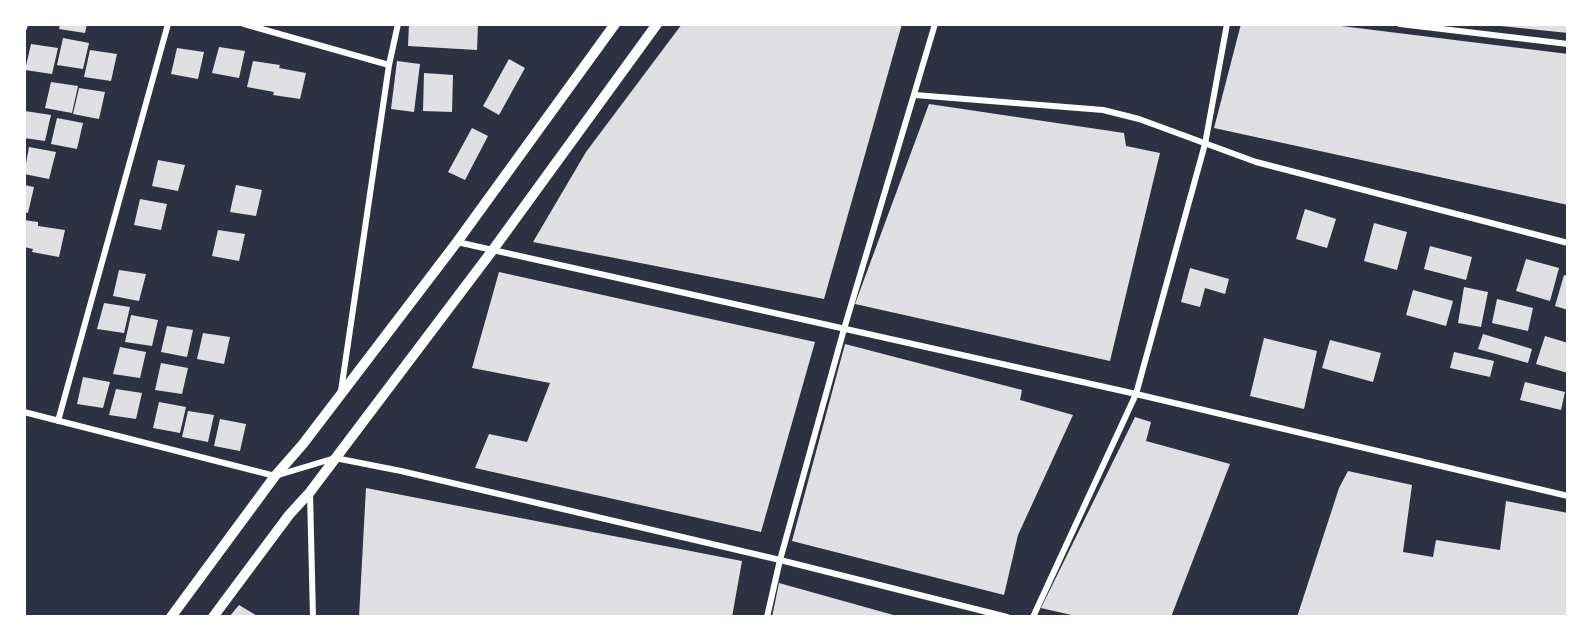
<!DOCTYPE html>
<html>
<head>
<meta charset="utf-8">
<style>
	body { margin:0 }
	#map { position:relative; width:1592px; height:641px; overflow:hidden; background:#2d3142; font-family:"IBM Plex Serif",serif }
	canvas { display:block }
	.frame { position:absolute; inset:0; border:26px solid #fff; pointer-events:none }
</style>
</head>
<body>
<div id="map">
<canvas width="1592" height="641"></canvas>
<div class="frame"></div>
</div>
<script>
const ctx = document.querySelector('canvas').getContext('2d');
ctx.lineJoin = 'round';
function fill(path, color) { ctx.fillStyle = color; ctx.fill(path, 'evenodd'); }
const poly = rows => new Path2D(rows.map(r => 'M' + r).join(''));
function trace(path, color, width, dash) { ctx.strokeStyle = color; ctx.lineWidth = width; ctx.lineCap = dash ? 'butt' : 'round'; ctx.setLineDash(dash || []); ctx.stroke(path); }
fill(poly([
	[60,24,87,24,85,33,59,29],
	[409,24,478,24,477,50,408,46],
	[682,24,902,24,824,299,533,242,586,152],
	[1241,24,1325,24,1568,54,1568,205,1214,128],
	[1501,24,1568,24,1568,33,1501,26],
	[63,38,89,43,83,69,57,65],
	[31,44,58,48,52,74,25,70],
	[219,47,245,51,239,78,212,73],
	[177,48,204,52,198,79,171,74],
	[90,50,117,54,111,81,84,77],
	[509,59,525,68,499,115,483,106],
	[253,61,280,65,279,68,306,73,300,99,273,95,274,92,247,87],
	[397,61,420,64,414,112,391,109],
	[424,73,453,75,452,112,423,111],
	[51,82,78,86,72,113,45,108],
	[79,88,105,92,99,119,73,114],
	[929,104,1124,133,1126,146,1160,153,1110,361,855,304],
	[25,111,51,115,45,141,24,138],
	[57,118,83,123,77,149,51,144],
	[472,128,488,136,465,180,448,172],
	[29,147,56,152,49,179,24,174],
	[158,160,185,165,178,191,152,186],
	[24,185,34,187,28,213,24,212],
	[236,185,262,190,256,216,230,212],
	[140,199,167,204,161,230,134,225],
	[1305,209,1336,219,1327,248,1296,239],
	[24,220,38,222,38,226,65,230,59,257,32,252,33,249,24,247],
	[1374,223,1407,232,1397,270,1364,261],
	[218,230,245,234,239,261,212,256],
	[1430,246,1472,257,1466,280,1424,269],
	[1526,259,1559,268,1550,301,1516,291],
	[1190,268,1229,279,1225,294,1205,288,1200,307,1181,302],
	[119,270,146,274,139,301,113,296],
	[499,272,815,342,761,532,475,468,489,434,527,442,550,383,472,368],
	[1564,275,1568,276,1568,310,1555,306],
	[1464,287,1488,292,1481,327,1458,323],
	[1413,290,1453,301,1446,326,1406,315],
	[1497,299,1533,308,1528,331,1492,323],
	[104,303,130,307,124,333,97,329],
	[131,315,158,320,152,346,125,342],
	[167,326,193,330,187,357,161,352],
	[203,333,230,337,224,364,197,359],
	[1483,334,1532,349,1528,363,1478,349],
	[1545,336,1568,343,1568,373,1536,364],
	[1264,338,1317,351,1304,409,1250,396],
	[1330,340,1381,353,1373,382,1322,368],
	[845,344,1022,390,1020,400,1073,415,1018,535,1004,595,792,541],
	[120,347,146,352,140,378,113,374],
	[1454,352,1494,361,1490,377,1450,368],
	[161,363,188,368,182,394,155,390],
	[83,377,110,382,103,408,77,404],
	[1525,382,1565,392,1561,410,1520,400],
	[116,389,142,393,136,419,109,415],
	[159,402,186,407,180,433,153,428],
	[188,411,214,415,208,442,182,437],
	[1135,417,1151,422,1146,441,1230,464,1171,617,1080,617,1041,608],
	[220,419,246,424,240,451,214,446],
	[1348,471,1412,485,1403,552,1433,557,1436,540,1500,550,1506,501,1568,513,1568,617,1297,617,1339,488],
	[366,488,742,561,732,617,359,617],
	[779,583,897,616,897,617,772,617],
	[239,605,259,617,229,617]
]), '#e0e0e3');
trace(poly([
	[244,24,389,65],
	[1400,24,1568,44],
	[24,28,25,24],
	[915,95,1103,110,1139,119,1256,162,1568,243],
	[457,242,1136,394,1568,496],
	[341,391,389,65,398,24],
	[24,412,275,476,335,458,401,471,780,560,1007,617],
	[58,421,168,24],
	[310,493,313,617],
	[767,617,780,560,844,329,935,24],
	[1033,617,1136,394,1205,144,1227,24]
]), '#fff', 6);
trace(poly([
	[171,617,275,476,303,444,457,242,615,24],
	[213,617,289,515,310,492,492,251,657,24]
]), '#fff', 10);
</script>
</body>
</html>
